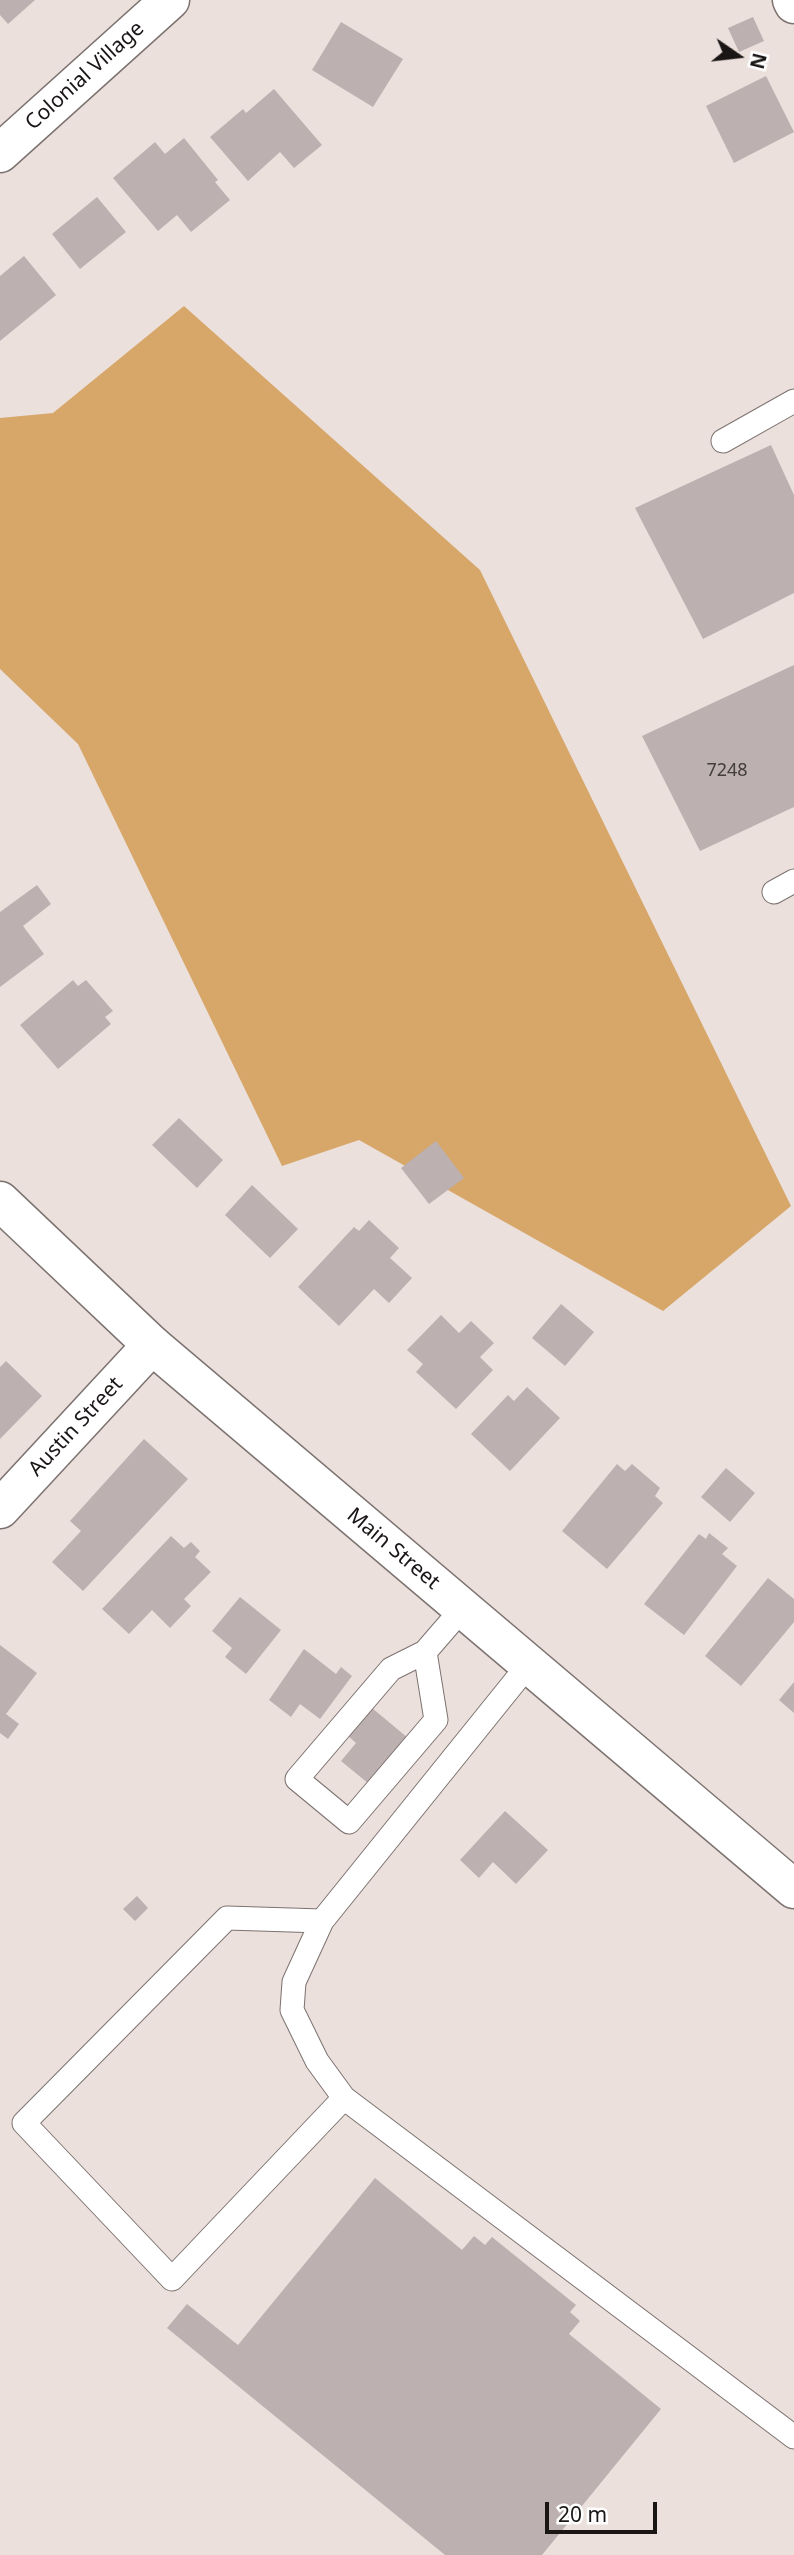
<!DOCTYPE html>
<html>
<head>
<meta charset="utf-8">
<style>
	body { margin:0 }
	#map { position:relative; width:794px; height:2555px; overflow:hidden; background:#ebe0dc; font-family:"Noto Sans",sans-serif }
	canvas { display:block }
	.north { position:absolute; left:703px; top:21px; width:70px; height:70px; -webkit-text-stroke:5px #fff; paint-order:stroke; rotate:104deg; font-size:19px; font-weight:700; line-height:28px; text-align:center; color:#1a1615 }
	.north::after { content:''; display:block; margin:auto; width:24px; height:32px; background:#1a1615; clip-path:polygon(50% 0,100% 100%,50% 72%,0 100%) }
	.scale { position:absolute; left:545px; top:2502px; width:112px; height:32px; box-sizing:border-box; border:4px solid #1a1615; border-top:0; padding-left:9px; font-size:21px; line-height:24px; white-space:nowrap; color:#1a1615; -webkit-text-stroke:5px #fff; paint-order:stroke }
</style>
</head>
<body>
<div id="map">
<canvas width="794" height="2555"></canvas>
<div class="north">N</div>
<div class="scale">20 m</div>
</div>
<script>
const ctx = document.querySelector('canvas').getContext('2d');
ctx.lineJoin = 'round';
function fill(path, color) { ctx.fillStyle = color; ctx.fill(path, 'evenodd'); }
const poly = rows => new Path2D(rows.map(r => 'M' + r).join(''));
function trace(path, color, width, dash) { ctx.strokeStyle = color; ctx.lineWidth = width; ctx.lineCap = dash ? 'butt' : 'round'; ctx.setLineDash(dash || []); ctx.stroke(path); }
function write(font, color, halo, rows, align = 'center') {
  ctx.font = font + ' "Noto Sans",sans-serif'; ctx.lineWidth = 7; ctx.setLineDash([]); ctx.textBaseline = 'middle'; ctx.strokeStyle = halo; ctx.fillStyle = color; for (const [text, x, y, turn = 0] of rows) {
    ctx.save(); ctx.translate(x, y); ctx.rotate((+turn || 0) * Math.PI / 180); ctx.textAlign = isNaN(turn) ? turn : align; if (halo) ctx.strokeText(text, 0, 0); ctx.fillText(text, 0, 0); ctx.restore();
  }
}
fill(poly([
	[184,306,480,570,791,1206,663,1311,359,1140,282,1166,78,744,0,669,0,418,53,413]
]), '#d7a76a');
fill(poly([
	[0,0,35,0,8,24,0,15],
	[753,17,764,41,739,52,728,28],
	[341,22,403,59,373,107,312,70],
	[766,76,794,132,734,163,706,106],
	[274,89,322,145,294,168,280,152,248,181,210,137,243,109,246,113],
	[184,138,218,180,215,182,230,200,191,232,177,215,158,231,113,178,155,142,165,154],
	[97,197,126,232,80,269,52,234],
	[24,256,56,295,0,341,0,276],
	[771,445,794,495,794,593,703,639,635,508],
	[794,665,794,807,700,851,642,736],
	[37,885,51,904,23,926,44,954,0,987,0,912],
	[73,980,78,986,86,980,113,1011,105,1017,111,1024,58,1069,20,1025],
	[179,1118,223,1160,197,1188,152,1145],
	[436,1141,464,1178,429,1204,401,1168],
	[252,1185,298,1229,270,1258,225,1215],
	[369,1220,399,1248,390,1258,412,1278,389,1303,374,1289,339,1326,298,1287,354,1227,359,1231],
	[561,1304,594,1332,565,1366,532,1338],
	[441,1315,459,1333,471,1321,494,1343,480,1357,493,1370,456,1409,416,1372,423,1364,407,1350],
	[6,1361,42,1396,0,1439,0,1367],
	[527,1387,560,1418,510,1471,471,1434,508,1395,514,1401],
	[144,1439,188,1479,83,1591,52,1562,81,1531,70,1521],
	[617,1464,625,1471,632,1464,660,1488,655,1496,663,1503,607,1569,562,1531],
	[726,1468,755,1493,730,1522,701,1497],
	[709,1533,728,1548,722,1554,737,1566,684,1635,644,1604,699,1534,706,1539],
	[171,1536,184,1548,191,1542,200,1551,195,1557,211,1572,184,1599,191,1606,170,1628,152,1610,129,1634,102,1609],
	[768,1578,794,1599,794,1622,741,1686,705,1656],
	[240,1597,281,1630,246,1674,225,1657,232,1648,212,1631],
	[0,1645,37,1673,6,1714,19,1724,8,1739,0,1733],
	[304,1649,336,1674,341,1667,352,1676,320,1719,300,1704,291,1717,269,1700],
	[794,1682,794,1713,779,1700],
	[372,1708,408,1738,369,1784,341,1761,356,1743,348,1736],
	[505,1811,548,1850,516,1884,493,1862,479,1878,460,1860],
	[137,1896,148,1908,135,1921,123,1909],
	[375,2178,462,2250,474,2236,485,2245,492,2237,576,2305,570,2312,580,2321,569,2334,661,2409,542,2555,445,2555,167,2328,187,2304,238,2345]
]), '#bcb0b0');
const lane = poly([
	[723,441,794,401],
	[774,892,794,881],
	[425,1652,436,1720,349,1822,297,1779,391,1669,425,1652,463,1608],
	[529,1664,322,1921,294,1982,292,2010,317,2061,344,2098,794,2437],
	[322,1921,227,1918,24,2123,172,2279,344,2098]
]);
const street = poly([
	[0,153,170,0],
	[0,1509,152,1345]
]);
const secondary = poly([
	[792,0,794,4],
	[0,1201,152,1345,794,1889]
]);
trace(lane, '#7c726f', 25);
trace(street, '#7c726f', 41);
trace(secondary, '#7c726f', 41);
trace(lane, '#fff', 23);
trace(street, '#fff', 38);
trace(secondary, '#fff', 38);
write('18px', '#423c3c', null, [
	["7248",727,771]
]);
write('21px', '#1a1615', '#fff', [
	["Colonial Village",85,76,-42],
	["Austin Street",76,1427,-47],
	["Main Street",393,1549,40]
]);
</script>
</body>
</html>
